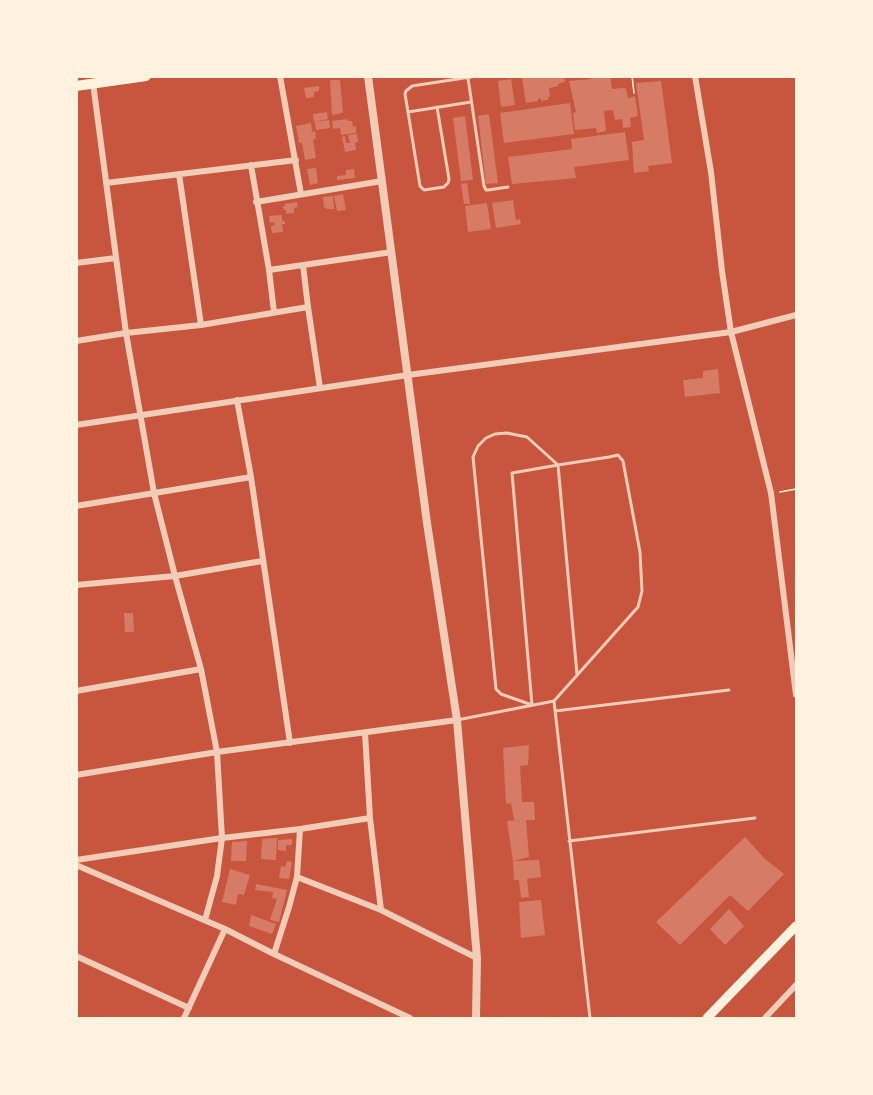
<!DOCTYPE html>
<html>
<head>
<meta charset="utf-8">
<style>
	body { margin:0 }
	#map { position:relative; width:873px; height:1095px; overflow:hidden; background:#c8553d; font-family:"Public Sans",sans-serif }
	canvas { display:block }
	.frame { position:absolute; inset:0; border:78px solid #fff3e0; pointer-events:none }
</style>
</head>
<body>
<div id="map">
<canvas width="873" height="1095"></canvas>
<div class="frame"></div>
</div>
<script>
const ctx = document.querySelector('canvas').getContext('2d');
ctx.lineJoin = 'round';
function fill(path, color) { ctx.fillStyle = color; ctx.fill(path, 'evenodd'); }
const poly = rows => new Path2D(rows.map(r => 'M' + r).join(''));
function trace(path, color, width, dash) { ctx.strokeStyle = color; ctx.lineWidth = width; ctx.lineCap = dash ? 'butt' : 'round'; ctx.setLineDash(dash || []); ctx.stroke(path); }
fill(poly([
	[534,76,564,76,565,82,558,84,559,86,549,88,550,97,548,97,548,100,541,101,541,98,538,99,538,101,526,103,522,78],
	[591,76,610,76,612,89,624,88,626,89,628,98,635,96,638,116,630,118,631,127,623,128,622,119,615,120,613,110,604,111,606,131,597,133,596,128,575,130,573,113,576,112,569,81,591,79],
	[511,79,515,105,501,107,498,81],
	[330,80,340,80,343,113,332,115],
	[661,81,672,163,648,166,649,171,634,173,632,142,644,140,636,83],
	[319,86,319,91,314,92,314,97,306,98,304,88],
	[570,103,574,134,504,143,500,113],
	[327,112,328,119,314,122,313,114],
	[489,114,498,183,486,184,478,116],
	[465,116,473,180,461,181,453,118],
	[348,119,348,121,352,121,353,127,356,126,356,133,341,135,340,128,333,129,332,121],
	[329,120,330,128,316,130,315,122],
	[311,123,312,132,315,131,316,139,313,139,316,158,305,160,302,143,299,143,296,126],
	[625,132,629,160,574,167,576,178,512,184,508,157,572,149,571,139],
	[355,134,357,134,358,142,355,143,356,150,345,152,342,137,345,136,346,143,350,143,348,135],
	[316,168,318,183,310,185,307,169],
	[354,169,355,178,337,180,337,176,346,175,346,170],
	[467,183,470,204,464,204,461,184],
	[343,194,346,210,337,211,334,196],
	[333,196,334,209,326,209,326,207,324,208,323,197],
	[513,200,516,220,520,219,521,224,496,228,492,203],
	[297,202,298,207,294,208,294,213,286,214,286,210,284,210,283,206,285,206,285,204],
	[487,203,491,229,468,232,465,206],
	[282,215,282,221,285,221,285,224,282,224,283,232,272,233,271,226,275,225,274,222,270,223,269,216],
	[718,369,720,393,685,397,683,380,703,378,703,371],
	[124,613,133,613,134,632,125,632],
	[529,745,528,765,520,766,522,802,515,802,534,802,535,820,526,820,529,857,513,861,539,860,541,877,527,879,529,897,521,898,519,880,514,880,513,861,507,821,521,820,514,820,511,803,506,804,503,748],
	[745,837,765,859,784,874,748,911,730,895,680,945,656,922],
	[277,838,276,860,261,859,262,839],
	[292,839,292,845,286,845,286,851,278,850,278,840],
	[247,841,246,861,231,861,232,842],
	[287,861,292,862,289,879,279,878,281,866,285,867],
	[230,869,250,875,244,895,238,894,236,905,222,902],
	[256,884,287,890,279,922,270,920,277,899,272,898,273,892,255,890],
	[541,900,545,935,521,938,519,902],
	[729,909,744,926,725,945,710,929],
	[251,915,276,924,272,934,249,926]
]), '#d67c66');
trace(poly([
	[632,76,634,93],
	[780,492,796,489]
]), '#fff3e0', 1.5);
trace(poly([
	[468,78,484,186,486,190,488,190,508,187],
	[437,107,449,179,448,183,444,187,424,190,420,186,408,112,405,94,406,91,412,86,477,76],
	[408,112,471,102],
	[554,701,590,1018],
	[555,711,729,690],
	[457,720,554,701,638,607,642,591,640,552,623,461,618,455,609,457,558,465,512,473,532,705,501,694,496,689,473,457,478,446,486,438,495,434,507,433,527,437,558,465,577,674],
	[569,841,755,818]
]), '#f1ccb7', 3);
trace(poly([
	[280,76,301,194],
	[695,76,711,172,722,271,731,332,771,493,796,695],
	[93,83,126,333,154,493,175,576,201,669,217,752,222,838,217,876,205,920],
	[251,165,269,270,274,312],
	[179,174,201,325],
	[106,183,296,160],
	[256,202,382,181],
	[76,263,116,258],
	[303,265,308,307,320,388],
	[269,270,392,252],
	[76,341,126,333,201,325,308,307],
	[237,400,251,477,290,743],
	[76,425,408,375,731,332,796,315],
	[76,506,251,477],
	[76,585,175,576,262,561],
	[76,691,201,669],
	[365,733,370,818,381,910],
	[76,775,217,752,457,720],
	[76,860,222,838,300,829,370,818],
	[76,865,225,929,274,954,410,1018],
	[297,877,381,910,477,958],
	[274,954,289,907,297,877,300,829],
	[76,956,189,1008],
	[184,1018,225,929],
	[765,1018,796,985]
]), '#f1ccb7', 6);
trace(poly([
	[368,76,427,523,457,720,477,958,476,1018]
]), '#f1ccb7', 8);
trace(poly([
	[707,1018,796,926]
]), '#fff3e0', 9);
trace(poly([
	[76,86,146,76]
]), '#fff3e0', 10);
</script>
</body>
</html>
